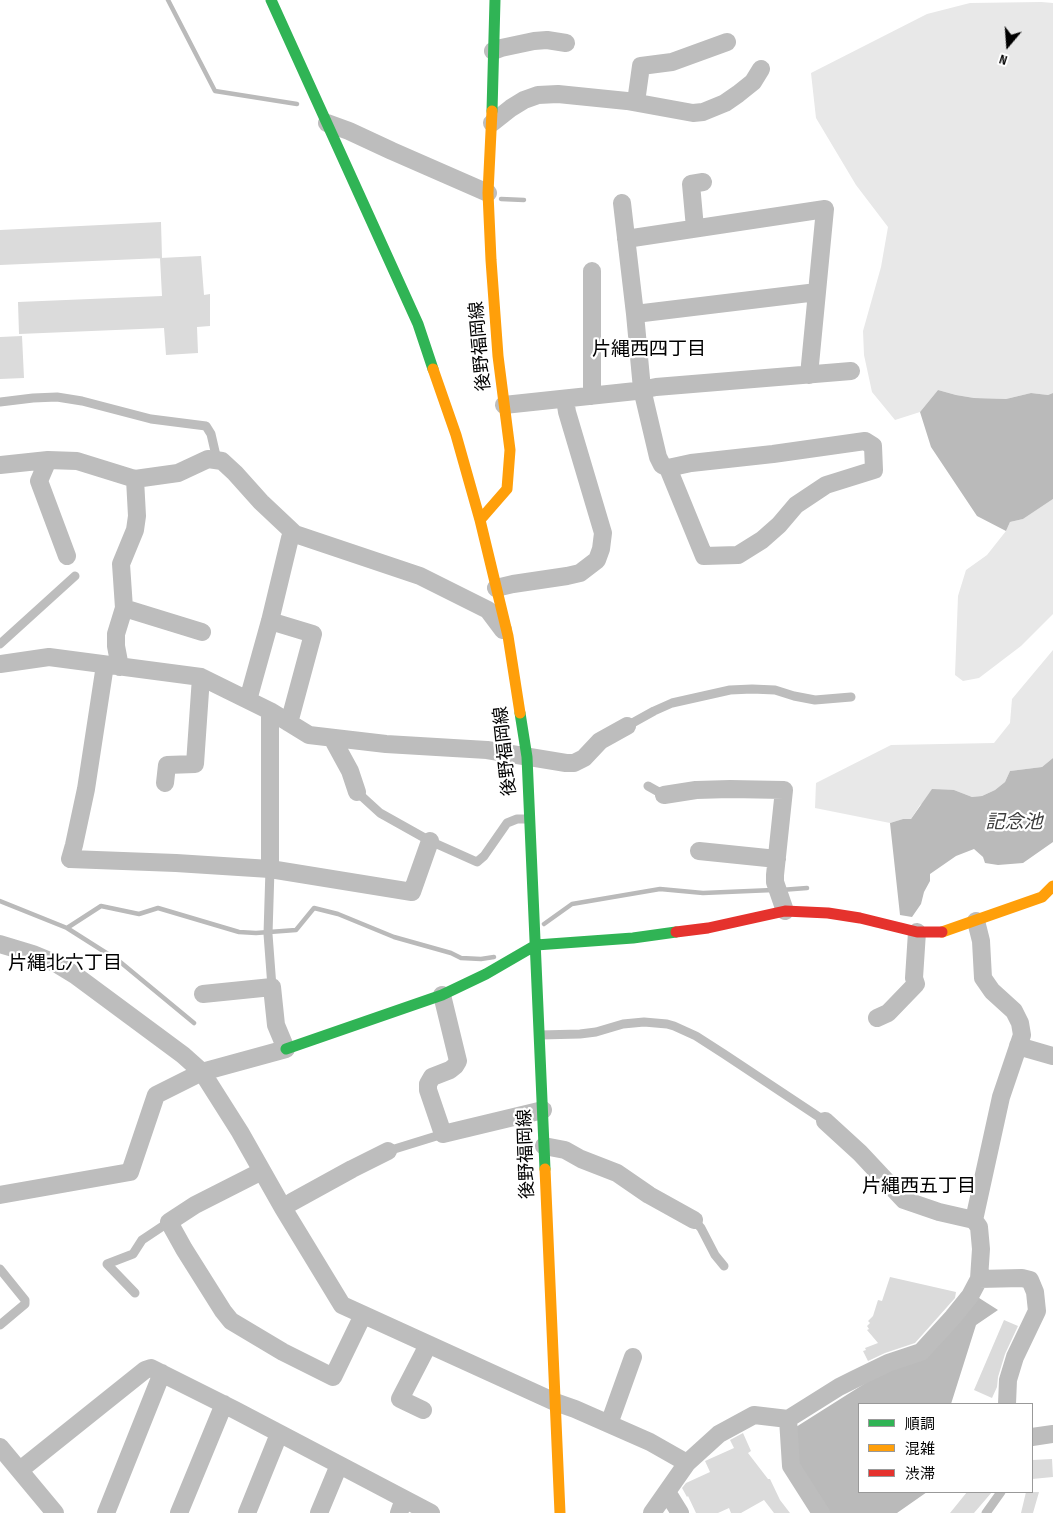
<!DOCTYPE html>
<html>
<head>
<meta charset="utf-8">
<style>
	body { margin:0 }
	#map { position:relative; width:1053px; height:1513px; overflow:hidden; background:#fff; font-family:"Sofia Sans Condensed","Noto Sans JP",sans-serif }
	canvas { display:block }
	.legend { position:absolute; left:858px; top:1403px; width:175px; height:90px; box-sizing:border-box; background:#fff; border:1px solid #999; margin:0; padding:6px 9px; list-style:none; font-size:15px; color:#000 }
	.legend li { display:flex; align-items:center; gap:10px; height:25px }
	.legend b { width:25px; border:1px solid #999 }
	.north { position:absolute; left:983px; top:20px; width:50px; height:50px; -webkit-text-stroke:4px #fff; paint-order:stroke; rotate:198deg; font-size:14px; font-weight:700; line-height:20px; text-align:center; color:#000 }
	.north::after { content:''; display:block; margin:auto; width:18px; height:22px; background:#000; clip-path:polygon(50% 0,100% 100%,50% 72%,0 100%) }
</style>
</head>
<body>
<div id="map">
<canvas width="1053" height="1513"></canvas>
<ul class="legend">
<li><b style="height:6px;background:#30b455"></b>順調</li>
<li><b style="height:6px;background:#ff9f0a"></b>混雑</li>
<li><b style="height:6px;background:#e5322d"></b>渋滞</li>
</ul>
<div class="north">N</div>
</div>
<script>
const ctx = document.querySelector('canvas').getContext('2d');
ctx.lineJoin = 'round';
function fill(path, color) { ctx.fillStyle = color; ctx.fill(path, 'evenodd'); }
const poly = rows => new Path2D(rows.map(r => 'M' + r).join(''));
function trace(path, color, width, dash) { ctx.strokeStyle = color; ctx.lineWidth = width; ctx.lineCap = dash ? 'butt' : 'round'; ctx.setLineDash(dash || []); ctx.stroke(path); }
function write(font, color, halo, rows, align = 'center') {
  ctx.font = font + ' "Sofia Sans Condensed","Noto Sans JP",sans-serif'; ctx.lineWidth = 4.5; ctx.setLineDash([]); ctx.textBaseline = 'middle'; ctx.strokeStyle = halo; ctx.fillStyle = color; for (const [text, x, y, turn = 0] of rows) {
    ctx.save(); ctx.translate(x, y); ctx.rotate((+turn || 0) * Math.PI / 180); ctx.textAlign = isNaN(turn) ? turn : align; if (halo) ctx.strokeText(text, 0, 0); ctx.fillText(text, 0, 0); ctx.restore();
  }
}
fill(poly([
	[1041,2,1053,3,1053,393,1048,395,1031,393,1006,399,974,398,956,395,938,390,920,412,895,420,872,392,864,355,863,331,881,267,888,227,856,185,816,118,811,73,927,14,970,3],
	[1053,499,1053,614,1021,646,979,678,963,681,955,675,958,596,966,570,987,555,1006,531,1010,522,1023,519],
	[1053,650,1053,758,1042,767,1010,771,1005,782,995,790,982,796,972,797,954,790,920,805,911,819,903,819,890,823,815,808,816,783,891,745,994,743,1010,723,1012,699]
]), '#e8e8e8');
fill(poly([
	[938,390,956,395,974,398,1006,399,1031,393,1048,395,1053,393,1053,499,1023,519,1010,522,1006,531,977,516,931,447,920,412],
	[1053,758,1053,842,1023,863,998,865,985,863,983,857,974,849,956,856,930,874,930,881,924,892,921,904,912,917,900,915,890,823,903,819,911,819,932,789,954,790,972,797,982,796,995,790,1005,782,1010,771,1042,767],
	[976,1296,998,1310,976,1325,951,1404,859,1404,859,1492,927,1492,897,1513,830,1513,796,1463,796,1427,883,1372]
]), '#bababa');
trace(poly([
	[168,0,215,91,297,104],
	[501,199,524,200],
	[781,890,807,888],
	[0,901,67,928,101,906,139,914,158,908,239,932,256,933,296,930,314,908,338,914,394,937,451,953,461,958,481,959,494,957],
	[544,924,572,904,660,889,703,893,773,890],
	[67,928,119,961,194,1023]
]), '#bababa', 4.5);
fill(poly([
	[161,222,162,258,0,265,0,230],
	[201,256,204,295,210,294,210,326,197,327,198,353,166,355,164,328,19,334,18,302,162,296,160,258],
	[22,336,24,378,0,379,0,337],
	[890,1277,956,1292,955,1298,915,1343,885,1353,868,1361,863,1351,866,1350,865,1348,878,1343,867,1330,869,1329,867,1326,870,1323,868,1321,873,1316,878,1300,882,1301],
	[1004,1320,1018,1326,1005,1354,998,1377,997,1387,992,1398,974,1390],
	[743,1433,751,1451,748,1453,768,1479,770,1479,780,1500,790,1513,774,1513,764,1500,741,1513,731,1513,729,1508,718,1513,696,1513,688,1496,687,1497,682,1488,686,1483,710,1472,705,1461,734,1448,730,1440],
	[1052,1459,1053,1477,1032,1479,1032,1460],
	[967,1492,992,1492,974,1513,950,1513],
	[1026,1492,1039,1492,1033,1513,1021,1513]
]), '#dbdbdb');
trace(poly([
	[0,402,33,398,57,397,82,401,151,419,206,426,211,434,217,460],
	[0,644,75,576],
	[627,726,654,711,672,703,730,690,752,689,775,690,794,696,815,700,851,697],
	[648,786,664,795],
	[357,792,380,813,430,841,477,862,484,856,507,823,517,819,529,819],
	[270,869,268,934,272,987],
	[540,1035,580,1034,596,1032,623,1024,644,1022,667,1024,674,1026,696,1036,724,1054,825,1121],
	[388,1151,443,1134],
	[694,1220,701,1228,715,1255,724,1266],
	[0,1269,25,1300,25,1304,0,1325],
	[135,1293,107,1264,133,1254,142,1240,169,1222],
	[986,1513,1001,1492]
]), '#bdbdbd', 9);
trace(poly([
	[493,51,501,48,534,41,547,40,566,43],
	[636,102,641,66,672,62,727,42],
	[327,123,349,131,392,151,488,193],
	[492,123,511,108,524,100,538,95,558,94,627,101,693,113,703,112,725,103,738,94,753,82,761,69],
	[622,203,635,314,642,389,658,457,662,465,668,468,704,556,738,555,762,540,779,525,796,505,826,485,874,470,873,446,865,441,773,454,691,463,668,468],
	[695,228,691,184,703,182],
	[626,239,825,209,809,375],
	[592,271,592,396],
	[635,314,817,292],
	[504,405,636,391,656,387,851,371],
	[48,460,39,481,67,556],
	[0,465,48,460,77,461,135,479,178,473,208,459,222,461,235,473,261,502,295,534,420,576,488,610,503,630],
	[496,588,513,584,567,576,580,573,597,560,601,549,603,533,567,412,565,399],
	[124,608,202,632],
	[270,621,313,634,289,723],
	[0,664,49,657,201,677,270,711,309,735,386,744,487,750,566,763,574,763,584,758,600,741,627,726],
	[105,665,86,789,74,845,70,859,176,863,270,869,270,711],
	[120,667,116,646,116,634,124,608,121,564,135,530,137,516,135,479],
	[248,700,270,621,290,538,293,532],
	[332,738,350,771,357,792],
	[165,783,167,765,195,764,201,677],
	[664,795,696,790,730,789,784,790,775,875,775,882,785,911],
	[699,851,777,859],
	[270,869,412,892,430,841],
	[0,944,33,954,57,964,75,975,183,1055,202,1072,240,1132,283,1208,342,1305,555,1402,575,1409,650,1442,687,1463],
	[442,995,458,1061,455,1066,450,1070,432,1077,428,1084,428,1090,443,1134,543,1110],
	[877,1018,888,1013,916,984,914,978,917,932],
	[1018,1046,1053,1056],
	[825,1121,860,1153,904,1200,939,1212,974,1220],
	[544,1146,565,1150,581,1159,617,1173,649,1195,694,1220],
	[262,1171,195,1205,169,1222,184,1249,223,1311,231,1321,283,1352,333,1377,363,1315],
	[0,1195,130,1172,156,1095,202,1072,286,1049,276,1025,272,987,203,994],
	[283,1208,292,1202,352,1169,388,1151],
	[979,1279,1022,1278,1030,1280,1035,1292,1037,1311,1015,1357,1008,1380,1007,1404],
	[423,1410,400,1399,428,1345],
	[609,1424,633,1357],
	[1032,1437,1053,1434],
	[0,1447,55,1513],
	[20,1470,145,1370,151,1368,235,1410,431,1513],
	[667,1492,680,1513],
	[106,1513,162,1373],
	[179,1513,224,1404],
	[247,1513,279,1434],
	[319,1513,339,1465],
	[399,1513,404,1499],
	[652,1513,687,1463,719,1434,754,1415,788,1419],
	[821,1513,791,1466,788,1419,839,1387,855,1379,888,1363,921,1352,953,1317,970,1296,979,1279,981,1249,979,1227,974,1220,1001,1097,1022,1035,1020,1023,1014,1011,992,991,983,978,981,941,976,921]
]), '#bdbdbd', 18);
trace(poly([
	[271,0,418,324,433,369],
	[492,111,495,0],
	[520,713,527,757,545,1169],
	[286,1049,442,995,486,974,536,945,633,938,676,932]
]), '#30b455', 11);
trace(poly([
	[433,369,456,435,480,520,508,636,520,713],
	[480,520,507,489,510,450,498,356,491,260,488,193,492,111],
	[942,932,1042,897,1053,886],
	[545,1169,560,1513]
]), '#ff9f0a', 11);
trace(poly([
	[676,932,708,928,785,911,828,913,860,918,917,932,942,932]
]), '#e5322d', 11);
write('18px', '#000', '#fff', [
	["後野福岡線",481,346,-95],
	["後野福岡線",506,751,-96],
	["後野福岡線",527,1154,-92]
]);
write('19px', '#000', '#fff', [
	["片縄西四丁目",649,350],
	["片縄北六丁目",65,964],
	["片縄西五丁目",919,1187]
]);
write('italic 19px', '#3d3d3d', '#fff', [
	["記念池",1014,823]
]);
</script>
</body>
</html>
